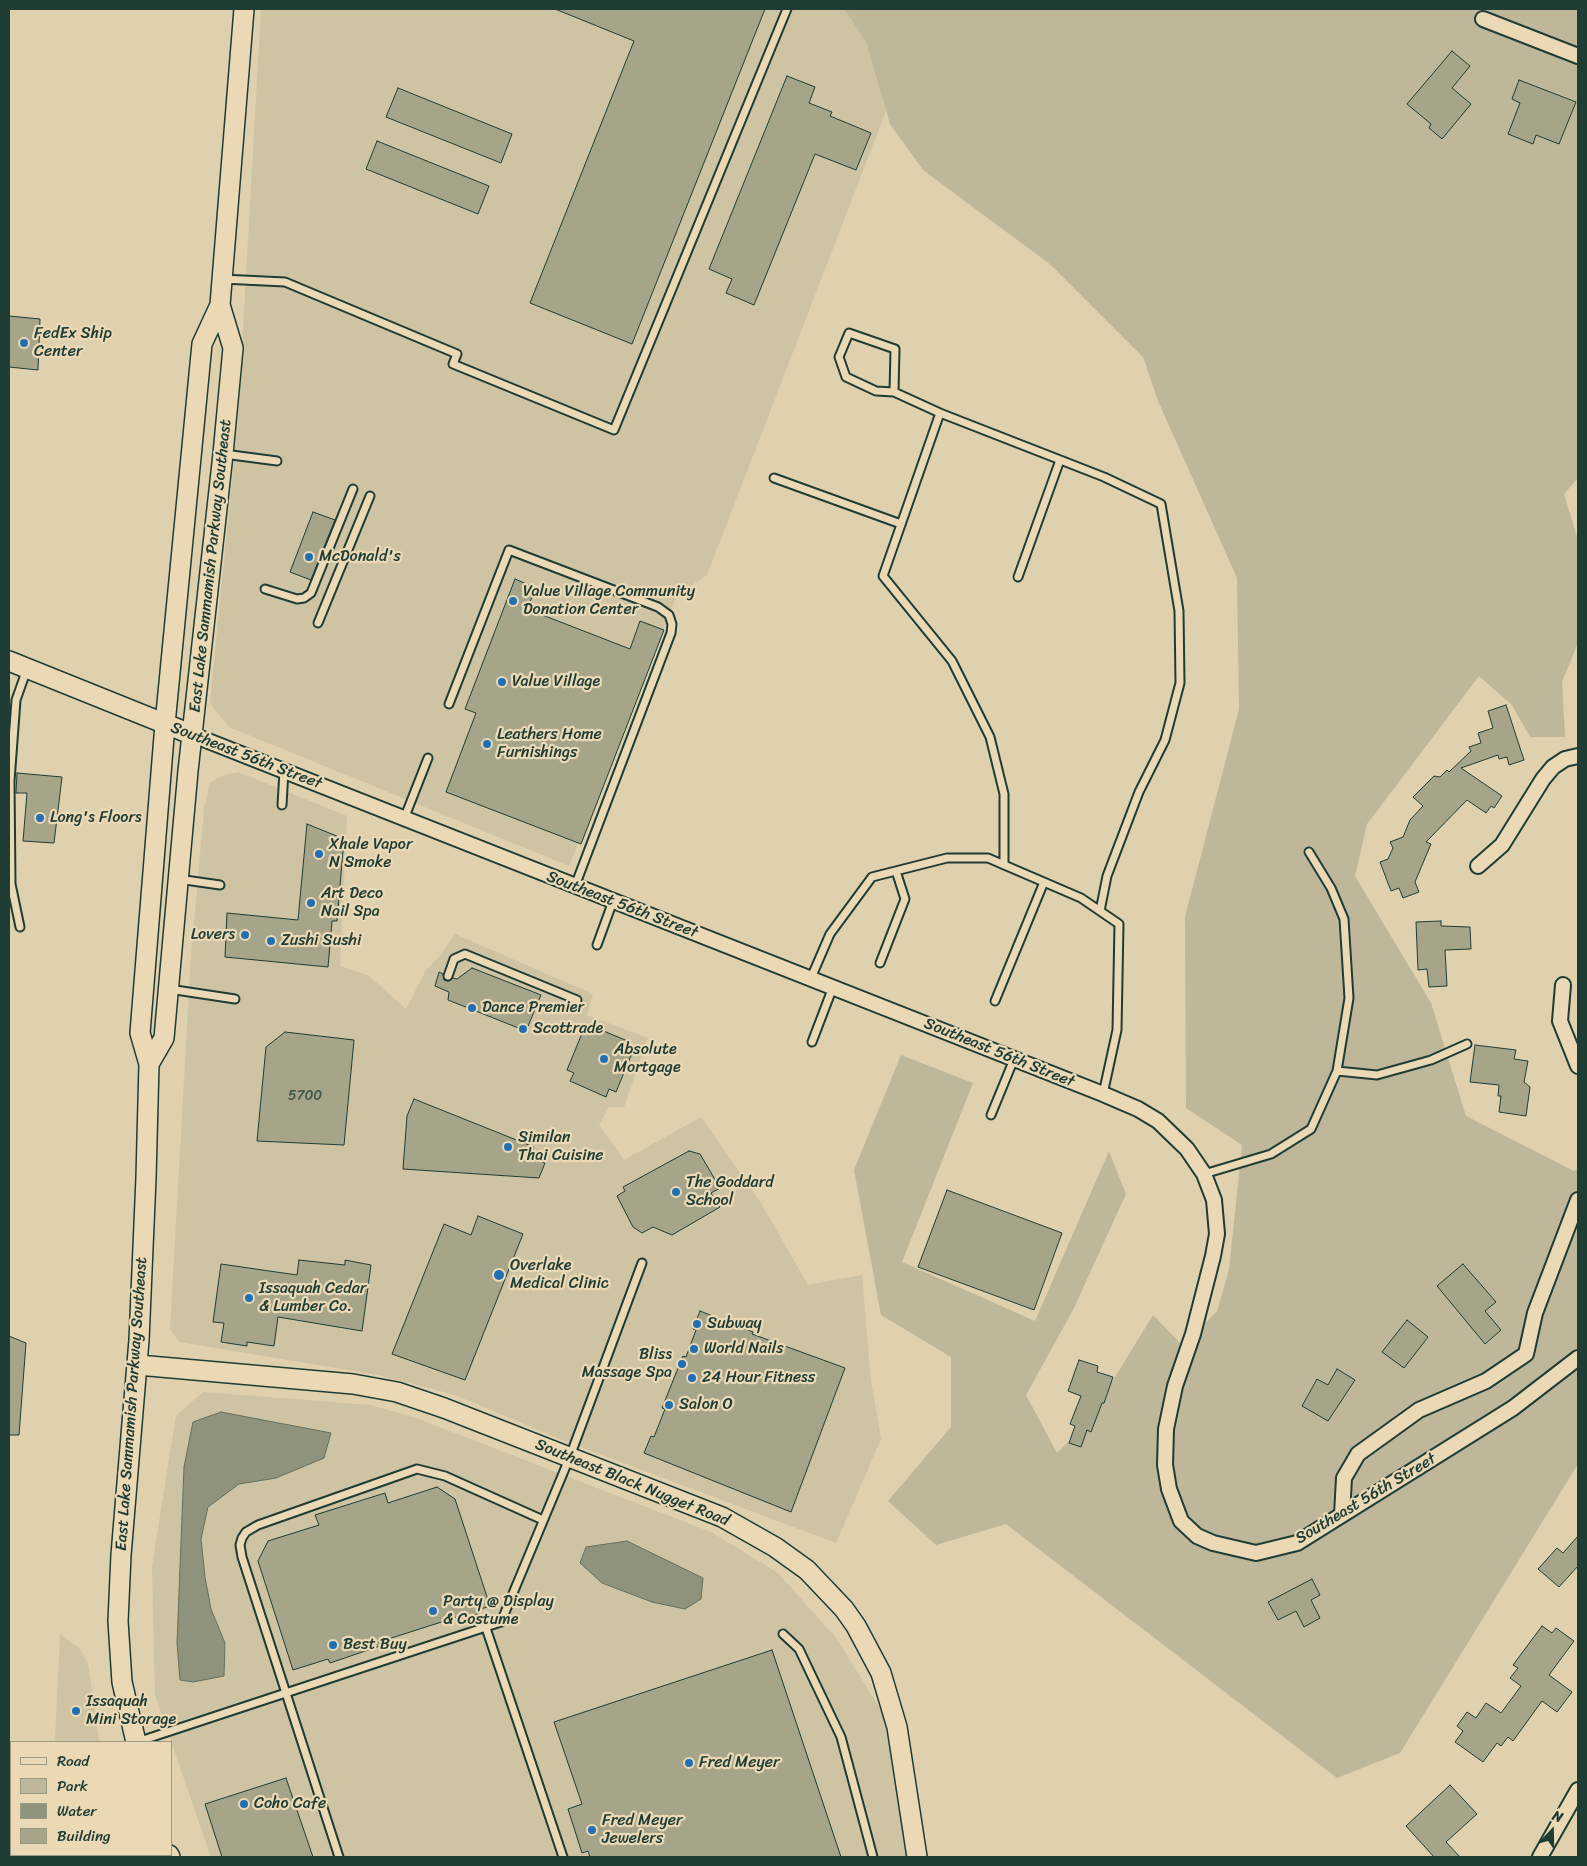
<!DOCTYPE html>
<html>
<head>
<meta charset="utf-8">
<style>
	body { margin:0 }
	#map { position:relative; width:1587px; height:1866px; overflow:hidden; background:#dfd0ae; font-family:Sriracha,sans-serif }
	canvas { display:block }
	.frame { position:absolute; inset:0; border:10px solid #1f3d34; pointer-events:none }
	.legend { position:absolute; left:10px; top:1741px; width:162px; height:115px; box-sizing:border-box; background:#ebd9b6; border:1px solid #999b82; margin:0; padding:6px 9px; list-style:none; font-size:15px; color:#1f3d34 }
	.legend li { display:flex; align-items:center; gap:10px; height:25px }
	.legend b { width:25px; border:1px solid #999b82 }
	.north { position:absolute; left:1527px; top:1806px; width:50px; height:50px; -webkit-text-stroke:4px #ebd9b6; paint-order:stroke; rotate:21deg; font-size:14px; font-weight:700; line-height:20px; text-align:center; color:#1f3d34 }
	.north::after { content:''; display:block; margin:auto; width:18px; height:22px; background:#1f3d34; clip-path:polygon(50% 0,100% 100%,50% 72%,0 100%) }
</style>
</head>
<body>
<div id="map">
<canvas width="1587" height="1866"></canvas>
<div class="frame"></div>
<ul class="legend">
<li><b style="height:6px;background:#ebd9b6"></b>Road</li>
<li><b style="height:14px;background:#bfb79a"></b>Park</li>
<li><b style="height:14px;background:#90937c"></b>Water</li>
<li><b style="height:14px;background:#a6a58a"></b>Building</li>
</ul>
<div class="north">N</div>
</div>
<script>
const ctx = document.querySelector('canvas').getContext('2d');
ctx.lineJoin = 'round';
function fill(path, color) { ctx.fillStyle = color; ctx.fill(path, 'evenodd'); }
const poly = rows => new Path2D(rows.map(r => 'M' + r).join(''));
function trace(path, color, width, dash) { ctx.strokeStyle = color; ctx.lineWidth = width; ctx.lineCap = dash ? 'butt' : 'round'; ctx.setLineDash(dash || []); ctx.stroke(path); }
function write(font, color, halo, rows, align = 'center') {
  ctx.font = font + ' Sriracha,sans-serif'; ctx.lineWidth = 4.5; ctx.setLineDash([]); ctx.textBaseline = 'middle'; ctx.strokeStyle = halo; ctx.fillStyle = color; for (const [text, x, y, turn = 0] of rows) {
    ctx.save(); ctx.translate(x, y); ctx.rotate((+turn || 0) * Math.PI / 180); ctx.textAlign = isNaN(turn) ? turn : align; if (halo) ctx.strokeText(text, 0, 0); ctx.fillText(text, 0, 0); ctx.restore();
  }
}
fill(poly([
	[261,9,844,9,866,42,886,111,707,575,677,595,569,866,229,727,210,703,238,418],
	[238,772,347,816,340,966,369,976,406,1009,426,970,438,958,455,934,593,994,587,1015,648,1038,624,1107,609,1107,599,1125,624,1160,701,1117,761,1203,808,1285,862,1275,871,1381,881,1439,836,1543,557,1438,455,1395,378,1375,179,1342,170,1329,191,956,204,809,210,783,222,776],
	[203,1392,371,1405,416,1418,711,1532,778,1573,836,1638,892,1728,914,1857,211,1857,155,1695,152,1566,176,1416],
	[60,1634,80,1649,88,1663,99,1742,55,1742]
]), '#cec3a3');
fill(poly([
	[844,9,1578,9,1578,478,1564,494,1578,540,1578,643,1562,682,1565,737,1530,737,1512,705,1479,676,1367,824,1355,876,1431,1003,1466,1116,1574,1171,1578,1168,1578,1464,1400,1753,1337,1778,1006,1524,936,1545,888,1501,951,1427,951,1357,881,1315,854,1170,901,1055,973,1083,902,1262,1035,1321,1109,1151,1126,1194,1073,1310,1026,1395,1057,1453,1085,1426,1153,1315,1183,1346,1217,1311,1229,1270,1242,1145,1186,1108,1185,917,1239,709,1237,578,1158,401,1143,357,1051,265,923,170,890,124,866,42]
]), '#bfb79a');
const water = poly([
	[221,1412,331,1433,324,1458,276,1478,239,1484,208,1507,201,1539,205,1577,211,1609,225,1643,224,1676,193,1682,180,1680,177,1643,184,1467,193,1422,221,1412],
	[627,1541,703,1578,701,1599,685,1609,652,1602,602,1583,580,1563,586,1547,627,1541]
]);
fill(water, '#90937c');
trace(water, '#63715f', 1);
const building = poly([
	[555,9,765,9,632,344,530,303,634,41,555,9],
	[1452,51,1470,66,1452,88,1471,104,1442,139,1429,128,1431,124,1407,104,1452,51],
	[787,76,815,87,809,103,832,112,830,116,871,133,856,170,815,154,754,305,726,293,732,279,709,269,787,76],
	[1519,80,1576,102,1559,144,1536,135,1533,144,1508,134,1520,103,1512,99,1519,80],
	[398,88,512,134,501,163,386,117,398,88],
	[377,141,489,186,478,214,366,169,377,141],
	[9,316,40,319,38,370,9,367,9,316],
	[313,512,335,520,311,580,290,572,313,512],
	[515,579,536,588,527,609,630,649,640,621,664,630,581,844,446,792,476,713,465,709,515,579],
	[1506,705,1524,760,1509,765,1507,757,1499,759,1498,755,1461,768,1502,796,1494,808,1491,806,1486,813,1467,800,1426,842,1431,844,1415,882,1419,892,1403,898,1399,888,1391,891,1380,862,1388,859,1393,848,1390,842,1403,837,1410,820,1423,806,1413,797,1434,776,1440,777,1447,770,1449,772,1471,751,1469,747,1481,743,1478,733,1493,728,1488,711,1506,705],
	[17,773,62,777,54,843,23,841,27,793,16,793,17,773],
	[307,824,344,839,337,921,332,921,328,967,225,957,227,913,298,920,307,824],
	[1441,921,1441,926,1470,927,1471,949,1445,950,1447,986,1429,987,1427,969,1418,970,1416,922,1441,921],
	[472,968,541,995,526,1031,448,1000,449,992,435,986,439,972,443,974,444,980,448,981,453,978,457,979,472,968],
	[594,1027,630,1042,627,1048,633,1051,616,1092,609,1089,606,1097,570,1081,574,1073,567,1070,583,1031,591,1034,594,1027],
	[285,1032,354,1040,344,1145,257,1141,266,1047,285,1032],
	[1475,1045,1516,1050,1514,1059,1528,1061,1524,1082,1530,1087,1526,1116,1499,1112,1501,1096,1498,1096,1499,1085,1470,1082,1475,1045],
	[414,1099,534,1147,530,1157,545,1163,539,1178,403,1169,407,1116,414,1099],
	[689,1151,700,1154,720,1188,711,1193,720,1207,672,1235,653,1227,642,1233,633,1227,617,1196,625,1191,623,1187,689,1151],
	[947,1190,1062,1233,1034,1310,918,1267,947,1190],
	[478,1216,523,1234,465,1380,392,1354,444,1224,471,1235,478,1216],
	[299,1260,345,1265,345,1260,371,1265,362,1331,278,1317,274,1346,247,1342,247,1346,221,1342,224,1323,213,1322,221,1264,297,1275,299,1260],
	[1463,1264,1496,1302,1485,1311,1501,1330,1485,1344,1437,1286,1463,1264],
	[700,1311,753,1332,752,1334,845,1368,791,1512,644,1453,651,1436,654,1437,665,1409,662,1408,683,1356,686,1357,696,1330,693,1329,700,1311],
	[1407,1320,1428,1337,1404,1368,1382,1352,1407,1320],
	[9,1336,26,1343,19,1435,9,1435,9,1336],
	[1079,1360,1098,1366,1097,1372,1113,1377,1104,1403,1102,1403,1091,1432,1087,1430,1081,1447,1069,1443,1075,1426,1070,1424,1081,1396,1068,1391,1079,1360],
	[1337,1369,1355,1380,1328,1421,1302,1406,1317,1379,1328,1385,1337,1369],
	[437,1487,455,1499,490,1606,478,1610,479,1614,458,1620,457,1617,379,1642,380,1646,330,1663,328,1659,293,1670,258,1561,268,1541,319,1525,315,1515,385,1493,388,1503,437,1487],
	[1578,1536,1578,1566,1559,1587,1538,1569,1557,1548,1563,1553,1578,1536],
	[1312,1579,1320,1595,1311,1600,1320,1618,1304,1627,1296,1611,1278,1620,1268,1602,1312,1579],
	[1542,1626,1552,1633,1556,1628,1574,1641,1549,1675,1572,1692,1557,1712,1542,1701,1513,1741,1508,1737,1501,1746,1497,1743,1483,1762,1455,1742,1463,1731,1457,1726,1467,1712,1476,1718,1486,1703,1501,1713,1521,1686,1510,1678,1518,1668,1513,1665,1542,1626],
	[772,1650,841,1857,590,1857,588,1851,582,1853,568,1809,582,1804,554,1722,772,1650],
	[286,1778,313,1857,222,1857,205,1804,286,1778],
	[1450,1785,1477,1814,1446,1842,1460,1857,1434,1857,1406,1826,1450,1785]
]);
fill(building, '#a6a58a');
trace(building, '#1f3d34', 1);
const lane = poly([
	[222,279,285,282,457,354,453,364,614,430,787,9],
	[894,392,895,349,849,333,839,357,846,377,876,391,894,392,940,413,1104,477,1161,504,1179,611,1180,683,1165,740,1139,792,1107,876,1100,911],
	[940,413,883,576,952,661,990,737,1004,794,1004,865],
	[224,454,277,461],
	[774,478,901,524],
	[1018,577,1060,460],
	[265,589,297,599,304,598,311,593,353,489],
	[318,623,370,496],
	[449,704,509,550,658,607,669,615,672,624,671,633,575,886],
	[282,805,284,771],
	[404,819,428,758],
	[178,879,220,885],
	[20,927,11,884,10,781,16,700,27,669],
	[597,945,613,901],
	[880,963,905,899,896,871],
	[448,976,454,959,465,954,577,1000],
	[811,978,830,934,872,877,947,858,988,858,1081,898,1119,924,1117,1030,1103,1094],
	[169,989,235,999],
	[995,1001,1044,882],
	[812,1042,833,987],
	[1337,1071,1377,1075,1431,1060,1467,1044],
	[991,1115,1014,1059],
	[1204,1174,1271,1154,1311,1129,1337,1071,1349,998,1344,919,1331,888,1309,852],
	[486,1628,563,1857],
	[783,1634,799,1649,841,1737,873,1857],
	[137,1742,501,1622,569,1459,642,1263],
	[339,1857,242,1557,240,1545,242,1538,246,1532,258,1525,417,1469,445,1476,543,1520]
]);
const street = poly([
	[1483,19,1578,56],
	[193,735,1103,1094,1138,1109,1158,1121,1187,1149,1204,1174,1214,1200,1217,1234,1213,1256,1193,1334,1175,1386,1166,1429,1165,1465,1169,1489,1181,1521,1197,1536,1213,1543,1256,1553,1297,1543,1513,1408,1578,1358],
	[1478,866,1502,845,1543,779,1553,767,1565,759,1578,756],
	[1563,985,1560,1021,1578,1066],
	[1342,1515,1344,1478,1358,1454,1419,1410,1486,1381,1526,1354,1535,1313,1578,1200],
	[1540,1857,1578,1790]
]);
const secondary = poly([
	[9,661,193,735],
	[149,1064,164,1038,188,771,223,454,233,348,220,305],
	[138,1365,353,1384,397,1392,444,1408,722,1517,775,1547,807,1570,844,1609,856,1626,881,1673,897,1727,917,1857],
	[136,1742,122,1682,118,1621,121,1555,139,1340,146,1178,149,1064,140,1033,165,724,202,344,220,305,244,9],
	[169,1855,170,1857]
]);
trace(lane, '#1f3d34', 11);
trace(street, '#1f3d34', 18);
trace(secondary, '#1f3d34', 22);
trace(lane, '#ebd9b6', 7);
trace(street, '#ebd9b6', 14);
trace(secondary, '#ebd9b6', 19);
for (const [x, y, r, color] of [
	[24,343,5,"#1f6fb2"],
	[309,557,5,"#1f6fb2"],
	[513,601,5,"#1f6fb2"],
	[502,682,5,"#1f6fb2"],
	[487,744,5,"#1f6fb2"],
	[40,818,5,"#1f6fb2"],
	[319,854,5,"#1f6fb2"],
	[311,903,5,"#1f6fb2"],
	[245,935,5,"#1f6fb2"],
	[271,941,5,"#1f6fb2"],
	[472,1008,5,"#1f6fb2"],
	[523,1029,5,"#1f6fb2"],
	[604,1059,5,"#1f6fb2"],
	[508,1147,5,"#1f6fb2"],
	[676,1192,5,"#1f6fb2"],
	[499,1275,6,"#1f6fb2"],
	[249,1298,5,"#1f6fb2"],
	[697,1324,5,"#1f6fb2"],
	[694,1349,5,"#1f6fb2"],
	[682,1364,5,"#1f6fb2"],
	[692,1378,5,"#1f6fb2"],
	[669,1405,5,"#1f6fb2"],
	[433,1611,5,"#1f6fb2"],
	[333,1645,5,"#1f6fb2"],
	[76,1711,5,"#1f6fb2"],
	[689,1763,5,"#1f6fb2"],
	[244,1804,5,"#1f6fb2"],
	[592,1830,5,"#1f6fb2"]
]) { const dot = new Path2D(); dot.arc(x, y, r, 0, 2 * Math.PI); ctx.fillStyle = color; ctx.fill(dot); trace(dot, '#ebd9b6', 2); }
write('14px', '#41574a', null, [
	["5700",305,1096]
]);
write('16px', '#1f3d34', '#ebd9b6', [
	["FedEx Ship",34,334],
	["Center",34,352],
	["McDonald's",319,557],
	["Value Village Community",523,592],
	["Donation Center",523,610],
	["Value Village",512,682],
	["Leathers Home",497,735],
	["Furnishings",497,753],
	["Long's Floors",50,818],
	["Xhale Vapor",329,845],
	["N Smoke",329,863],
	["Art Deco",321,894],
	["Nail Spa",321,912],
	["Lovers",235,935,"right"],
	["Zushi Sushi",281,941],
	["Dance Premier",482,1008],
	["Scottrade",533,1029],
	["Absolute",614,1050],
	["Mortgage",614,1068],
	["Similan",518,1138],
	["Thai Cuisine",518,1156],
	["The Goddard",686,1183],
	["School",686,1201],
	["Overlake",510,1266],
	["Medical Clinic",510,1284],
	["Issaquah Cedar",259,1289],
	["& Lumber Co.",259,1307],
	["Subway",707,1324],
	["World Nails",704,1349],
	["Bliss",672,1355,"right"],
	["Massage Spa",672,1373,"right"],
	["24 Hour Fitness",702,1378],
	["Salon O",679,1405],
	["Party @ Display",443,1602],
	["& Costume",443,1620],
	["Best Buy",343,1645],
	["Issaquah",86,1702],
	["Mini Storage",86,1720],
	["Fred Meyer",699,1763],
	["Coho Cafe",254,1804],
	["Fred Meyer",602,1821],
	["Jewelers",602,1839]
], 'left');
write('16px', '#1f3d34', '#ebd9b6', [
	["East Lake Sammamish Parkway Southeast",211,566,-84],
	["Southeast 56th Street",246,756,21],
	["Southeast 56th Street",622,905,21],
	["Southeast 56th Street",999,1053,22],
	["East Lake Sammamish Parkway Southeast",132,1404,-86],
	["Southeast Black Nugget Road",632,1483,22],
	["Southeast 56th Street",1366,1499,-31]
]);
</script>
</body>
</html>
